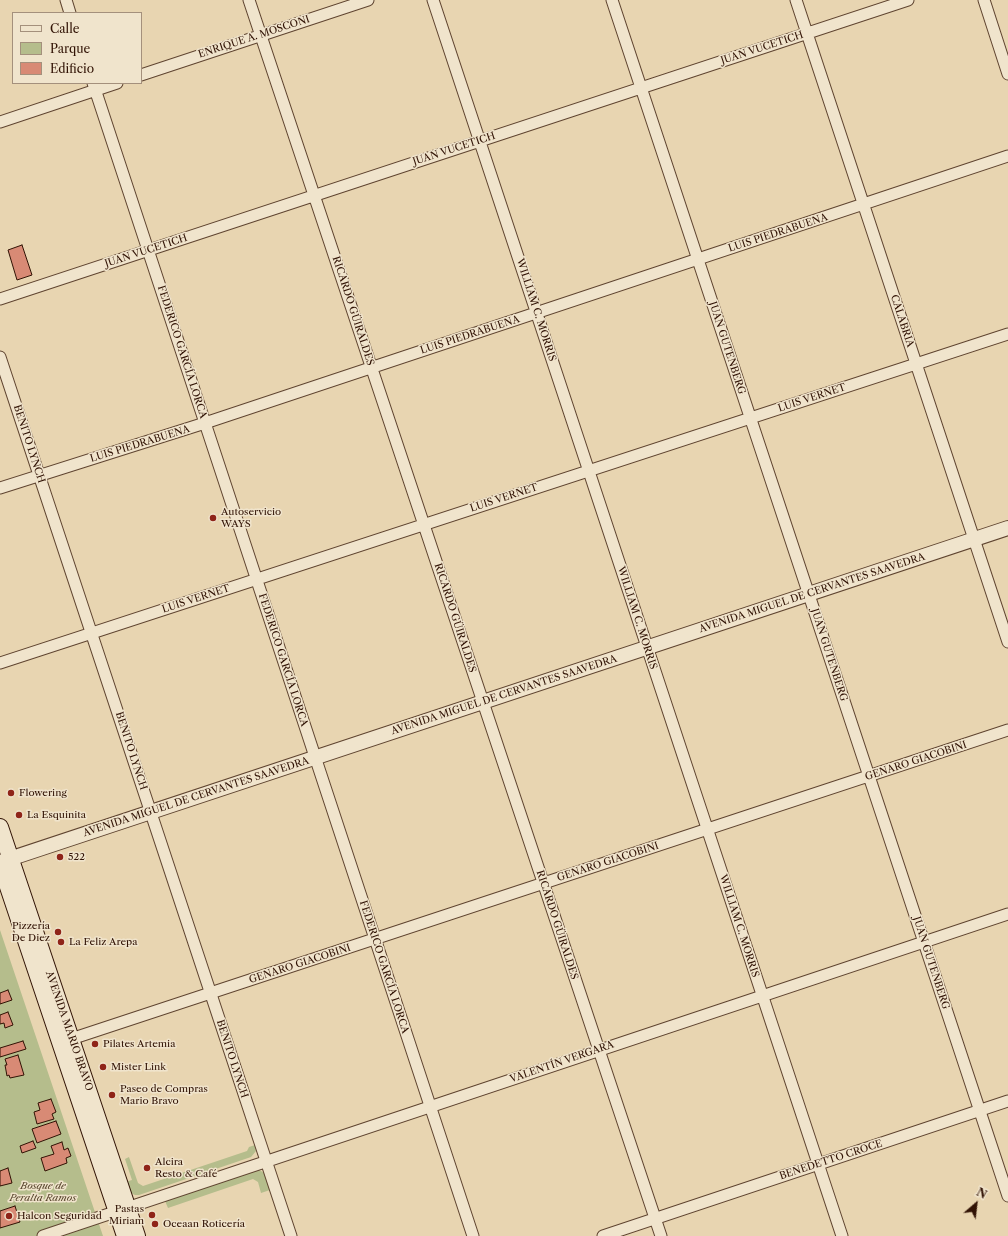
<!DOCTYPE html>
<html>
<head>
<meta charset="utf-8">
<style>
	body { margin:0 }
	#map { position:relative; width:1008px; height:1236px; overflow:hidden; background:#e8d5b1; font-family:"Libre Caslon Text",serif }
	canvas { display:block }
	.legend { position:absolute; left:12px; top:12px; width:130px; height:72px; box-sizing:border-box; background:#f0e4cc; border:1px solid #a4907c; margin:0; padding:5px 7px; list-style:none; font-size:12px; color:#311305 }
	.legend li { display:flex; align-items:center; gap:8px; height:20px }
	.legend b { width:20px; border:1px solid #a4907c }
	.north { position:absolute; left:956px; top:1184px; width:40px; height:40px; -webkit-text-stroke:3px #f0e4cc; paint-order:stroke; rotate:28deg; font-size:11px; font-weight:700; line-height:16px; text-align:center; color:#311305 }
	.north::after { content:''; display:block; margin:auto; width:14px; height:18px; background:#311305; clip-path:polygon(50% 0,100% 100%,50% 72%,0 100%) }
</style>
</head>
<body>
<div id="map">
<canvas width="1008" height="1236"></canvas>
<ul class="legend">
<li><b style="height:5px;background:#f0e4cc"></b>Calle</li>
<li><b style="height:11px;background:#b5bd8c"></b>Parque</li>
<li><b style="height:11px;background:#d88a75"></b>Edificio</li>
</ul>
<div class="north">N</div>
</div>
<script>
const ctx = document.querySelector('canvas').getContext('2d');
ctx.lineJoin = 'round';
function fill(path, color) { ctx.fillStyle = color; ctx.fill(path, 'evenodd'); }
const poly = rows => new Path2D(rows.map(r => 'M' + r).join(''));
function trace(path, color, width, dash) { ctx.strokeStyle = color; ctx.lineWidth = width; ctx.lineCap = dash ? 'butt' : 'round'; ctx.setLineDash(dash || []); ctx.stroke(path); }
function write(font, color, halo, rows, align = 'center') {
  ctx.font = font + ' "Libre Caslon Text",serif'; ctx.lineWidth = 3; ctx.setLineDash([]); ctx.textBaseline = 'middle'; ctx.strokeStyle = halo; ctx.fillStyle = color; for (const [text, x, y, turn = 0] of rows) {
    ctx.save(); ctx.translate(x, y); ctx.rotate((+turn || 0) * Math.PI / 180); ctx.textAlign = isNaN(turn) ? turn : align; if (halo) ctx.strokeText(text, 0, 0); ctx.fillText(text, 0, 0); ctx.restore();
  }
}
fill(poly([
	[0,930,103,1236,0,1236],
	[255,1145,256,1151,251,1157,139,1195,135,1195,129,1192,125,1182,132,1180,125,1159,129,1157,138,1183,143,1186,247,1151,249,1147],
	[258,1169,264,1173,270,1190,261,1193,258,1182,253,1179,168,1208,165,1201]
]), '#b5bd8c');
const building = poly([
	[22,245,32,275,17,280,8,250,22,245],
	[8,990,12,1000,0,1004,0,993,8,990],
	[8,1012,13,1025,5,1028,4,1023,0,1024,0,1015,8,1012],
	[23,1041,26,1049,0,1057,0,1048,23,1041],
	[18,1055,24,1075,10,1078,9,1075,7,1076,5,1065,7,1065,5,1059,18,1055],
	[51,1099,56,1112,52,1114,54,1119,37,1124,34,1112,40,1110,38,1103,51,1099],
	[56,1121,61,1134,37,1143,32,1129,56,1121],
	[33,1141,36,1148,22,1153,20,1146,33,1141],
	[62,1142,64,1150,68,1148,71,1156,66,1158,67,1163,45,1171,41,1158,54,1154,51,1146,62,1142],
	[8,1168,12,1183,0,1186,0,1171,8,1168],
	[15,1206,20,1222,0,1228,0,1211,15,1206]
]);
fill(building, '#d88a75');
trace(building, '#311305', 1);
const minor = poly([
	[66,0,70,13],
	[249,0,661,1236],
	[433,0,842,1236],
	[612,0,1008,1196],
	[796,0,1008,642],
	[984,0,1008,74],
	[141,75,368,0],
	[93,83,473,1236],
	[0,122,117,83],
	[0,299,908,0],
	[0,357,291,1236],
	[0,488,205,423,1008,156],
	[0,663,1008,334],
	[71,1039,1008,730],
	[43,1236,1008,914],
	[603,1236,1008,1101]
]);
const tertiary = poly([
	[0,862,1008,528]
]);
const secondary = poly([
	[0,827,137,1236],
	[0,863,125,1236]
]);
trace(minor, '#5f4430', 13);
trace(tertiary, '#5f4430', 16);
trace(secondary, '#311305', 18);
trace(minor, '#f0e4cc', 11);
trace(tertiary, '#f0e4cc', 14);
trace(secondary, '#f0e4cc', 16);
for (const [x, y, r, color] of [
	[213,518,4,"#8f2418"],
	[11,793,4,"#8f2418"],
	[19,815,4,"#8f2418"],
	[60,857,4,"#8f2418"],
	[58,932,4,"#8f2418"],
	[61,942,4,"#8f2418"],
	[95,1044,4,"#8f2418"],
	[103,1067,4,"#8f2418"],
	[112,1095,4,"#8f2418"],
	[147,1168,4,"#8f2418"],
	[152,1215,4,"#8f2418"],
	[9,1216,4,"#8f2418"],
	[155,1224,4,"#8f2418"]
]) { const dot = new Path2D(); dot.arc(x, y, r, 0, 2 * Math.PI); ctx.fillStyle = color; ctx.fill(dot); trace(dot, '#f0e4cc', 1.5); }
write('10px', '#311305', '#f0e4cc', [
	["ENRIQUE A. MOSCONI",254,37,-18],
	["JUAN VUCETICH",762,48,-18],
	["JUAN VUCETICH",454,149,-18],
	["LUIS PIEDRABUENA",778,233,-18],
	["JUAN VUCETICH",146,251,-18],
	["WILLIAM C. MORRIS",536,310,72],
	["RICARDO GÜIRALDES",353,311,72],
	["CALABRIA",902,321,72],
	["LUIS PIEDRABUENA",470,335,-18],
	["JUAN GUTENBERG",727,348,72],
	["FEDERICO GARCÍA LORCA",182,352,72],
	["LUIS VERNET",812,398,-18],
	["BENITO LYNCH",29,444,72],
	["LUIS PIEDRABUENA",140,444,-17],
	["LUIS VERNET",504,498,-18],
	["AVENIDA MIGUEL DE CERVANTES SAAVEDRA",812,593,-18],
	["LUIS VERNET",196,599,-18],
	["RICARDO GÜIRALDES",455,618,72],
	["WILLIAM C. MORRIS",637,618,72],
	["JUAN GUTENBERG",829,655,72],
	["FEDERICO GARCÍA LORCA",283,660,72],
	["AVENIDA MIGUEL DE CERVANTES SAAVEDRA",504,695,-18],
	["BENITO LYNCH",131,751,72],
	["GENARO GIACOBINI",916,761,-18],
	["AVENIDA MIGUEL DE CERVANTES SAAVEDRA",196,797,-18],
	["GENARO GIACOBINI",608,862,-18],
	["RICARDO GÜIRALDES",557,925,72],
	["WILLIAM C. MORRIS",739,926,72],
	["JUAN GUTENBERG",931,963,72],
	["GENARO GIACOBINI",300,964,-18],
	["FEDERICO GARCÍA LORCA",384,967,72],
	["AVENIDA MARIO BRAVO",69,1031,71],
	["BENITO LYNCH",232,1059,72],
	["VALENTÍN VERGARA",562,1062,-19],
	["BENEDETTO CROCE",831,1160,-18]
]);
write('10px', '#311305', '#f0e4cc', [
	["Autoservicio",221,512],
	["WAYS",221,524],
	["Flowering",19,793],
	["La Esquinita",27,815],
	["522",68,857],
	["Pizzería",50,926,"right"],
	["De Diez",50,938,"right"],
	["La Feliz Arepa",69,942],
	["Pilates Artemia",103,1044],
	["Mister Link",111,1067],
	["Paseo de Compras",120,1089],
	["Mario Bravo",120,1101],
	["Alcira",155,1162],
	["Resto & Café",155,1174],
	["Pastas",144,1209,"right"],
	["Miriam",144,1221,"right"],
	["Halcon Seguridad",17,1216],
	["Oceaan Roticería",163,1224]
], 'left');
write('italic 10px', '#59462e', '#f0e4cc', [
	["Bosque de",43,1186],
	["Peralta Ramos",43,1198]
]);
</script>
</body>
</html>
